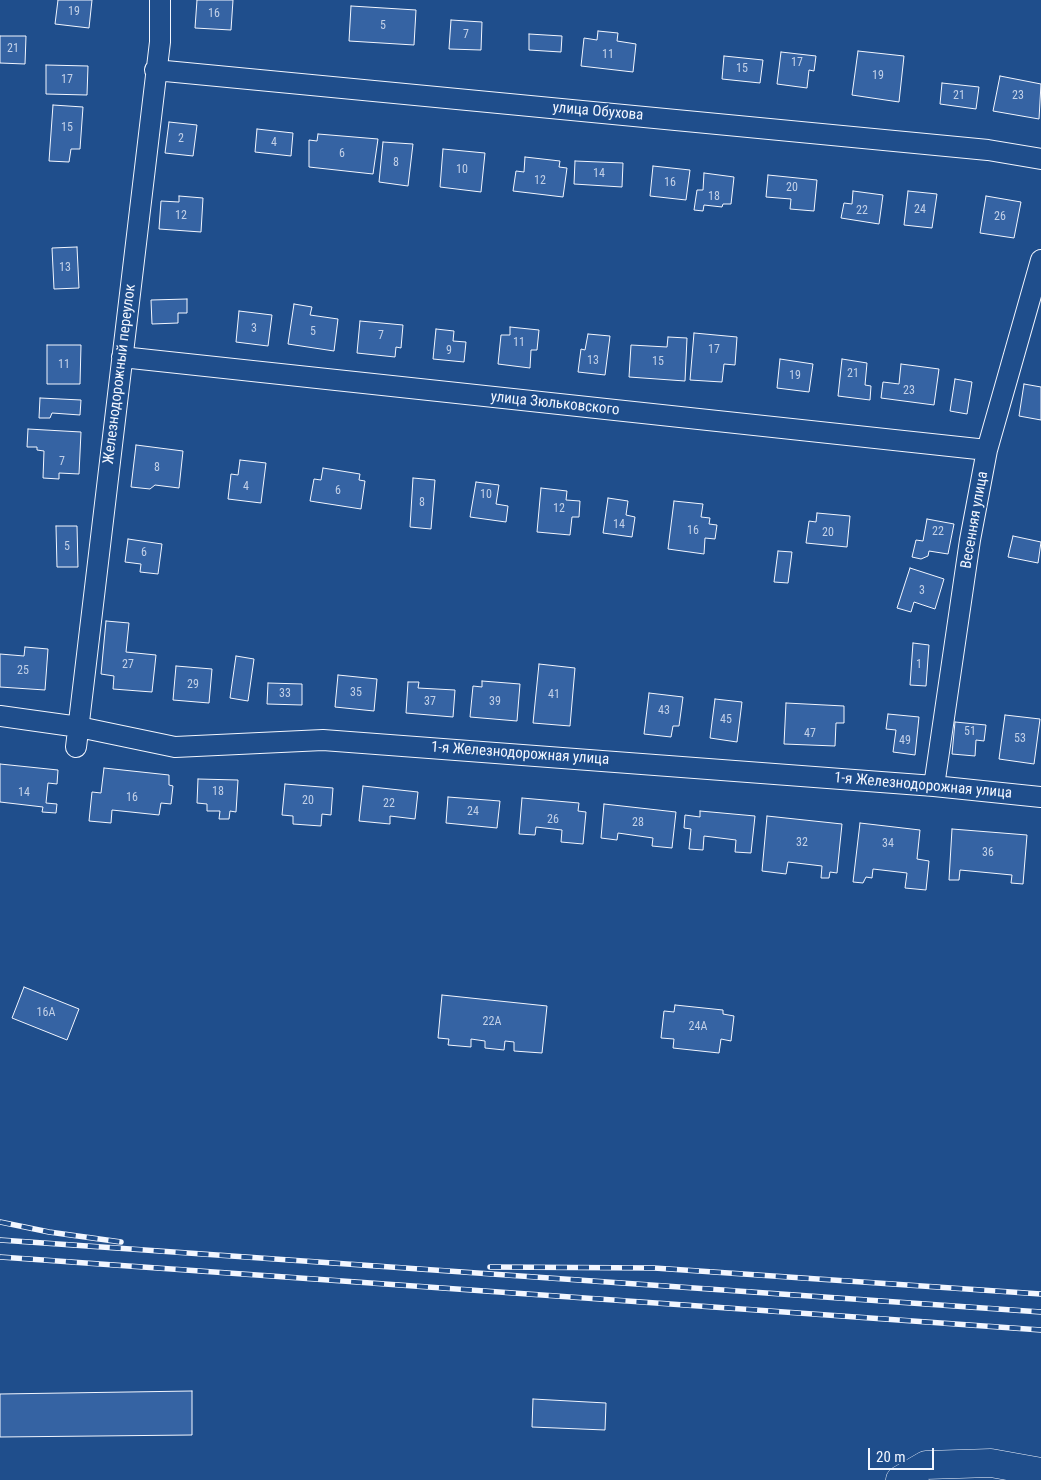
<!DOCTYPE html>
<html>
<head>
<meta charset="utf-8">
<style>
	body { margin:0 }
	#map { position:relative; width:1041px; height:1480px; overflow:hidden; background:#1f4e8c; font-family:"Roboto Condensed",sans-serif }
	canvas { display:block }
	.scale { position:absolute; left:868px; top:1448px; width:66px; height:22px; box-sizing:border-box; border:2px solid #f2f6ff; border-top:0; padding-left:6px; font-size:15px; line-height:18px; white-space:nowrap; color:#f2f6ff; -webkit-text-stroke:4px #1f4e8c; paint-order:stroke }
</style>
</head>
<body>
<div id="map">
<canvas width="1041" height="1480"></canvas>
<div class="scale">20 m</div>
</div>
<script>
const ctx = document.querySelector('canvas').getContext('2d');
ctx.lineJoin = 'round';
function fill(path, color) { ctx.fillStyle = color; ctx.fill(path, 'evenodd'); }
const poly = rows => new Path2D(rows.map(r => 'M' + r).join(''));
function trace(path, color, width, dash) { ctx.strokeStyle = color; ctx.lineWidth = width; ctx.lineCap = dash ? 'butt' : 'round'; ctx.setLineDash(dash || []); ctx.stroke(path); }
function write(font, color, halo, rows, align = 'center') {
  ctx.font = font + ' "Roboto Condensed",sans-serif'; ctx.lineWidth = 4; ctx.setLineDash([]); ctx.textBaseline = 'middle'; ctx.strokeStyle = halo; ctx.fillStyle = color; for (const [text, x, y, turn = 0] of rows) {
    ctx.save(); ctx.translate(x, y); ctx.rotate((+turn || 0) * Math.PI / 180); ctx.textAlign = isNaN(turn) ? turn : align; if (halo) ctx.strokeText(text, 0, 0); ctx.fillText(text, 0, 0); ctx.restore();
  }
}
const building = poly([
	[58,0,92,0,89,28,55,24,58,0],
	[197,0,233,0,231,30,195,28,197,0],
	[351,6,416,10,414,45,349,41,351,6],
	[451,20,482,22,481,50,449,49,451,20],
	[598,31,618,33,617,41,636,44,633,72,581,66,584,38,597,40,598,31],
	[529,34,562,36,561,52,529,50,529,34],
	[0,36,26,36,25,64,0,63,0,36],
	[858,51,904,56,899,102,852,95,858,51],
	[781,52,816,56,814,71,809,70,807,88,777,84,781,52],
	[724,56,763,60,760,83,722,79,724,56],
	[46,65,88,66,87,95,46,94,46,65],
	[1000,76,1041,84,1039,119,993,111,1000,76],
	[942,83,979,87,976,109,940,104,942,83],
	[53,105,83,107,80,149,71,149,69,162,49,161,53,105],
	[169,122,197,125,193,156,165,153,169,122],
	[257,129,293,133,291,156,255,152,257,129],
	[318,134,378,139,373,174,309,167,309,140,317,141,318,134],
	[383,142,413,144,408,186,379,182,383,142],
	[443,149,485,153,481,192,440,187,443,149],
	[525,157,560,161,559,167,567,168,563,197,513,191,516,171,524,172,525,157],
	[575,161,623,163,622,187,574,184,575,161],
	[653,166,690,170,686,200,650,196,653,166],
	[704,173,734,177,731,204,723,204,722,207,704,205,703,211,694,210,697,190,703,190,704,173],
	[768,175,817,180,814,211,790,209,791,199,766,197,768,175],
	[853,191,883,195,879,224,841,218,844,203,852,204,853,191],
	[908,191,937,194,932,228,904,225,908,191],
	[179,196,203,198,201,232,159,229,161,201,179,202,179,196],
	[986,196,1021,202,1014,238,980,233,986,196],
	[77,247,79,288,54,289,52,248,77,247],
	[187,299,187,313,178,313,178,323,152,324,151,300,187,299],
	[294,304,312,307,310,315,338,319,334,351,288,344,294,304],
	[239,311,272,315,268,346,236,342,239,311],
	[360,321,403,325,401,348,396,347,395,357,357,353,360,321],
	[510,327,539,330,537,350,531,350,530,368,498,364,501,335,510,335,510,327],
	[436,329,454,331,453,341,466,342,464,362,433,359,436,329],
	[694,333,737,337,735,365,724,364,722,382,690,380,694,333],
	[588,334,610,336,605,375,578,372,581,349,585,350,588,334],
	[668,337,687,338,685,381,629,377,631,345,667,347,668,337],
	[47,345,81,345,80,384,47,384,47,345],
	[780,359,813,364,809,392,777,388,780,359],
	[842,359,867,363,865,385,871,386,870,400,838,396,842,359],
	[901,364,939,369,934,405,881,398,883,382,899,384,901,364],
	[955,379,972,382,967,414,950,411,955,379],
	[1024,384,1041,387,1041,420,1019,416,1024,384],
	[40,398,81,400,80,415,52,413,50,418,39,418,40,398],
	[28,429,81,432,79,474,59,473,59,479,43,478,44,451,37,450,37,447,27,447,28,429],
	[136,445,183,451,179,488,155,485,150,489,131,487,136,445],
	[240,460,266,463,261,503,228,499,231,474,238,475,240,460],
	[323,468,360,474,359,480,365,481,361,509,310,501,314,479,321,480,323,468],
	[413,478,435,480,431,529,410,527,413,478],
	[476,482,499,485,496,504,508,506,506,522,470,517,476,482],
	[541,488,567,491,566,500,580,501,579,517,572,517,570,535,537,532,541,488],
	[608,498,628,501,626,515,635,517,632,537,603,533,608,498],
	[674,501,703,504,701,517,710,518,709,524,717,525,715,539,705,538,704,554,668,549,674,501],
	[817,513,850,516,847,547,806,543,809,521,816,522,817,513],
	[927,519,954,524,948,554,929,551,928,556,921,559,912,557,916,540,923,541,927,519],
	[56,526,77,526,78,567,57,567,56,526],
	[1013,536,1041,542,1038,563,1008,557,1013,536],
	[128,539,162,544,158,574,140,572,141,564,125,562,128,539],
	[778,551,792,552,788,583,774,582,778,551],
	[910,568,944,579,935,609,914,602,911,612,897,608,910,568],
	[106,621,129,623,126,652,156,655,152,692,113,689,114,676,101,674,106,621],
	[913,643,929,645,926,686,910,685,913,643],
	[25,647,48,649,45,690,0,687,0,654,24,656,25,647],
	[236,656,254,659,248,701,230,698,236,656],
	[539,664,575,668,570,726,533,723,539,664],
	[176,666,212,669,209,703,173,700,176,666],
	[338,675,377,679,374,711,335,707,338,675],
	[482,681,520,684,517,721,470,717,473,686,482,687,482,681],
	[408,682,419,682,418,688,455,690,453,717,406,713,408,682],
	[268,683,302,684,302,705,267,704,268,683],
	[649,693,683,697,679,726,673,726,671,737,644,734,649,693],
	[715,699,742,702,737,742,710,738,715,699],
	[786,703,844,706,844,723,836,723,835,746,784,744,786,703],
	[888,714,919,717,915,755,893,752,896,730,886,729,888,714],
	[1005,715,1040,719,1034,764,999,759,1005,715],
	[955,722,986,725,984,741,976,740,975,756,952,754,955,722],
	[0,764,58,770,57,784,48,783,46,803,57,804,56,813,42,812,43,807,0,802,0,764],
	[104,768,169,775,169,785,173,786,171,804,161,803,159,815,112,810,111,823,89,821,92,792,101,793,104,768],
	[198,779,238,780,236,812,230,811,229,819,219,819,220,811,207,811,207,804,197,803,198,779],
	[285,784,333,788,331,815,322,814,321,826,293,824,293,816,282,815,285,784],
	[363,786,418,792,415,819,390,816,390,824,359,821,363,786],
	[448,797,500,801,497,828,446,823,448,797],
	[522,798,579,803,578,811,586,812,583,844,561,842,562,830,536,827,535,835,519,834,522,798],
	[604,804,676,812,672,848,652,846,653,838,618,833,617,840,601,838,604,804],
	[700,811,755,816,751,853,735,852,736,840,704,836,703,850,689,849,691,829,684,828,685,815,700,817,700,811],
	[767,816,842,824,837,873,830,872,829,878,821,878,822,866,788,862,786,874,762,871,767,816],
	[860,823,920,830,917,859,929,861,926,890,905,888,907,873,873,869,872,878,866,877,863,883,853,882,860,823],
	[952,829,1027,835,1023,884,1011,883,1012,875,960,870,959,880,949,880,952,829],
	[24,987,79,1009,67,1040,12,1018,24,987],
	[442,995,547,1006,542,1053,514,1051,514,1042,505,1041,504,1050,485,1048,485,1041,471,1039,471,1047,448,1045,449,1039,438,1038,442,995],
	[675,1005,723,1010,723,1014,734,1016,731,1041,721,1039,719,1053,673,1048,674,1039,661,1038,664,1011,674,1012,675,1005],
	[192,1391,192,1435,0,1437,0,1394,192,1391],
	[533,1399,606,1403,605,1430,532,1427,533,1399]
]);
fill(building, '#3563a3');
trace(building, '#f2f6ff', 1);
const minor = poly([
	[155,70,988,150,1041,159],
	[122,357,987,450],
	[0,716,79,727,175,747,323,740,934,786,1041,797],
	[76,747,160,42,160,0],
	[934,786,970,540,987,450,1041,260]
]);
const secondary = poly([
	[900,1480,926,1465,991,1463,1041,1472]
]);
trace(minor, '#f2f6ff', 22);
trace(secondary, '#f2f6ff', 29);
trace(minor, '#1f4e8c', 20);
trace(secondary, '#1f4e8c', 28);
const rail = poly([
	[0,1222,49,1232,121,1242],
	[0,1240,1041,1312],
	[0,1257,1041,1330],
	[490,1267,654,1268,1041,1294]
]);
trace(rail, '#f2f6ff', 5.5);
trace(rail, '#1f4e8c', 4, [11]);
write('12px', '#c3d1e8', null, [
	["19",74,12],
	["16",214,14],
	["5",383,26],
	["7",466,35],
	["21",13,49],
	["11",608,55],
	["17",797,63],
	["15",742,69],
	["19",878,76],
	["17",67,80],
	["21",959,96],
	["23",1018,96],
	["15",67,128],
	["2",181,139],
	["4",274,143],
	["6",342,154],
	["8",396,163],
	["10",462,170],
	["14",599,174],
	["12",540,181],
	["16",670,183],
	["20",792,188],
	["18",714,197],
	["24",920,210],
	["22",862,211],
	["12",181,216],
	["26",1000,217],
	["13",65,268],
	["3",254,329],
	["5",313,332],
	["7",381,336],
	["11",519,343],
	["17",714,350],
	["9",449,351],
	["13",593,361],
	["15",658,362],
	["11",64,365],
	["21",853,374],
	["19",795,376],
	["23",909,391],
	["7",62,462],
	["8",157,468],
	["4",246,487],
	["6",338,491],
	["10",486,495],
	["8",422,503],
	["12",559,509],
	["14",619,525],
	["16",693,531],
	["22",938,532],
	["20",828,533],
	["5",67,547],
	["6",144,553],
	["3",922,591],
	["27",128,665],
	["1",919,665],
	["25",23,671],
	["29",193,685],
	["35",356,693],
	["33",285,694],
	["41",554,695],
	["37",430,702],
	["39",495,702],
	["43",664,711],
	["45",726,720],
	["51",970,732],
	["47",810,734],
	["53",1020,739],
	["49",905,741],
	["18",218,792],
	["14",24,793],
	["16",132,798],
	["20",308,801],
	["22",389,804],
	["24",473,812],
	["26",553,820],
	["28",638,823],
	["32",802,843],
	["34",888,844],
	["36",988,853],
	["16А",46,1013],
	["22А",492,1022],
	["24А",698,1027]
]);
write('15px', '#f2f6ff', '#1f4e8c', [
	["улица Обухова",598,112,5],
	["Железнодорожный переулок",120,374,-83],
	["улица Зюльковского",555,404,6],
	["Весенняя улица",975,520,-80],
	["1-я Железнодорожная улица",520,754,4],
	["1-я Железнодорожная улица",923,786,5]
]);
</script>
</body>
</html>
